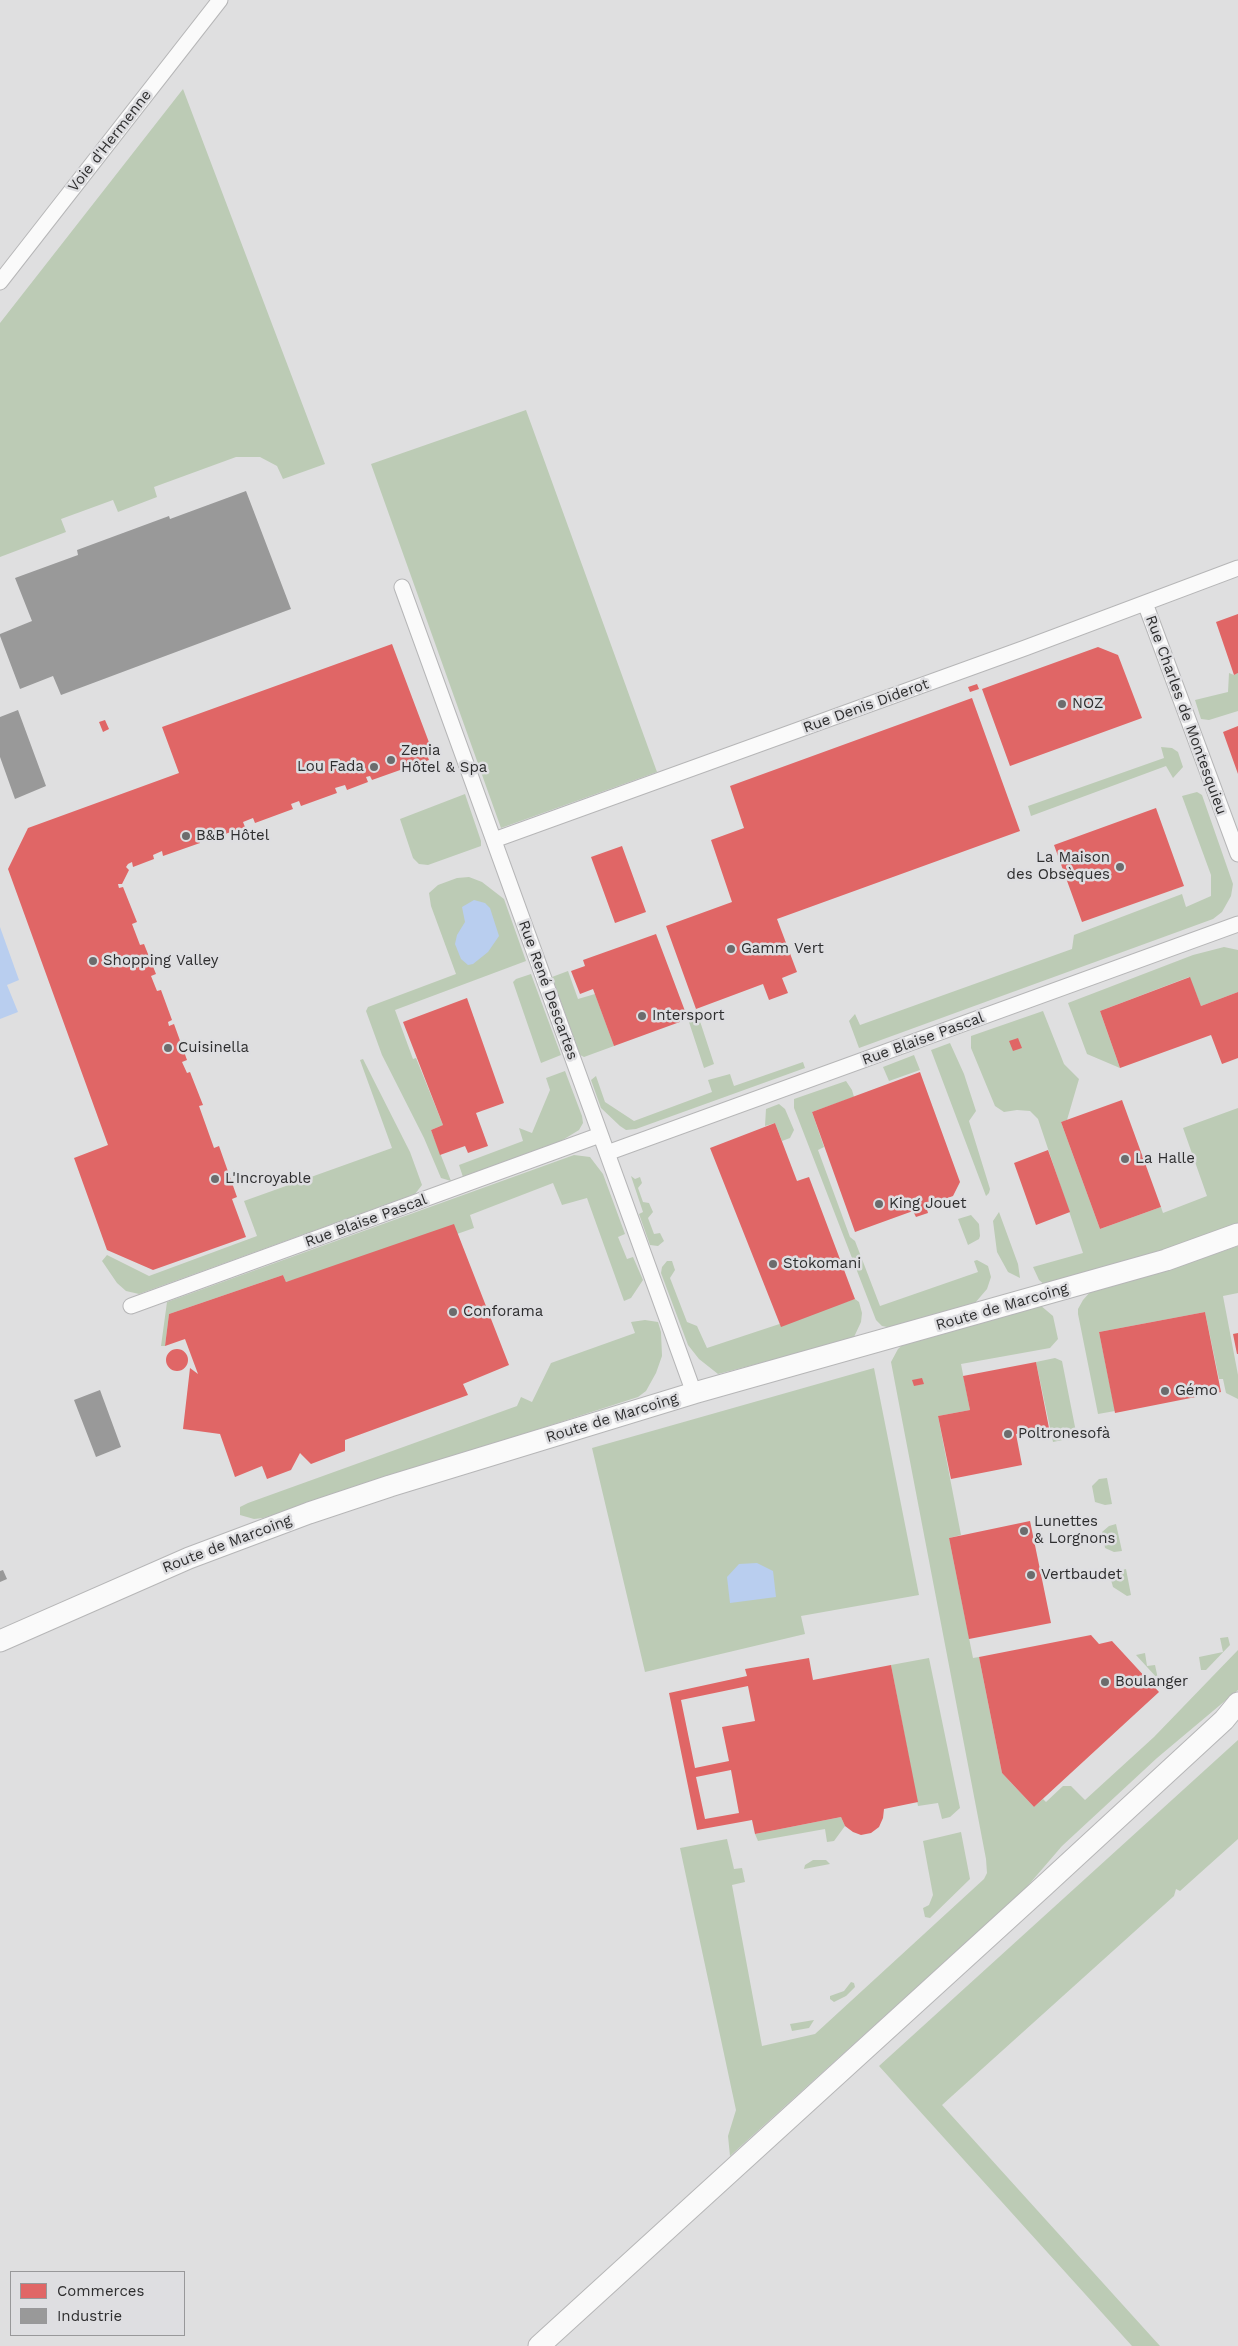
<!DOCTYPE html>
<html>
<head>
<meta charset="utf-8">
<style>
	body { margin:0 }
	#map { position:relative; width:1238px; height:2346px; overflow:hidden; background:#dfdfe0; font-family:"Work Sans",sans-serif }
	canvas { display:block }
	.legend { position:absolute; left:10px; top:2271px; width:175px; height:65px; box-sizing:border-box; background:#dedee1; border:1px solid #98989a; margin:0; padding:6px 9px; list-style:none; font-size:15px; color:#2e2e2f }
	.legend li { display:flex; align-items:center; gap:10px; height:25px }
	.legend b { width:25px; border:1px solid #98989a }
</style>
</head>
<body>
<div id="map">
<canvas width="1238" height="2346"></canvas>
<ul class="legend">
<li><b style="height:14px;background:#e06666"></b>Commerces</li>
<li><b style="height:14px;background:#999"></b>Industrie</li>
</ul>
</div>
<script>
const ctx = document.querySelector('canvas').getContext('2d');
ctx.lineJoin = 'round';
function fill(path, color) { ctx.fillStyle = color; ctx.fill(path, 'evenodd'); }
const poly = rows => new Path2D(rows.map(r => 'M' + r).join(''));
function trace(path, color, width, dash) { ctx.strokeStyle = color; ctx.lineWidth = width; ctx.lineCap = dash ? 'butt' : 'round'; ctx.setLineDash(dash || []); ctx.stroke(path); }
function write(font, color, halo, rows, align = 'center') {
  ctx.font = font + ' "Work Sans",sans-serif'; ctx.lineWidth = 5; ctx.setLineDash([]); ctx.textBaseline = 'middle'; ctx.strokeStyle = halo; ctx.fillStyle = color; for (const [text, x, y, turn = 0] of rows) {
    ctx.save(); ctx.translate(x, y); ctx.rotate((+turn || 0) * Math.PI / 180); ctx.textAlign = isNaN(turn) ? turn : align; if (halo) ctx.strokeText(text, 0, 0); ctx.fillText(text, 0, 0); ctx.restore();
  }
}
fill(poly([
	[183,89,325,464,283,479,277,466,260,457,236,457,154,487,157,497,118,512,113,500,61,519,66,532,0,557,0,323],
	[526,410,657,772,501,828,371,464],
	[1229,673,1234,675,1238,673,1238,711,1209,720,1201,719,1195,700,1228,692],
	[1161,747,1172,748,1178,752,1183,767,1173,778,1166,766,1031,816,1028,806,1164,758],
	[1197,792,1202,795,1233,884,1231,896,1222,912,1213,919,859,1048,849,1021,855,1014,860,1025,1072,949,1074,935,1182,894,1186,907,1211,896,1211,875,1182,796],
	[465,794,481,841,481,846,428,865,419,864,413,858,400,819],
	[469,877,482,882,504,899,526,961,395,1010,413,1059,416,1058,443,1125,431,1130,451,1181,441,1178,424,1138,382,1055,366,1011,368,1007,456,974,431,906,429,893,438,885,457,878],
	[1224,947,1238,950,1238,992,1201,1006,1189,977,1100,1011,1120,1068,1087,1054,1068,1003,1193,955],
	[568,971,578,999,595,994,614,1046,584,1057,580,1055,552,977],
	[531,974,561,1055,541,1063,513,982,516,979],
	[696,1009,714,1064,704,1068,688,1019],
	[1043,1011,1064,1064,1079,1079,1067,1120,1061,1122,1100,1229,1161,1207,1163,1213,1207,1196,1183,1128,1238,1108,1238,1224,1171,1250,1045,1285,1039,1280,1033,1267,1083,1253,1038,1119,1030,1111,1017,1110,1004,1112,995,1106,971,1048,971,1036],
	[950,1043,964,1074,976,1111,969,1121,990,1189,989,1193,986,1196,931,1050],
	[914,1055,920,1070,889,1081,883,1067],
	[363,1059,410,1152,422,1185,415,1194,139,1294,126,1291,117,1283,102,1261,107,1255,149,1276,257,1236,244,1201,392,1148,360,1060],
	[803,1062,805,1068,636,1129,626,1130,620,1126,601,1108,591,1080,596,1076,605,1102,634,1121,712,1092,708,1080,730,1074,734,1086],
	[565,1071,582,1116,583,1123,579,1130,561,1141,463,1177,459,1165,523,1141,519,1128,532,1133,550,1090,546,1078],
	[846,1081,852,1090,854,1097,812,1112,824,1147,818,1150,850,1237,855,1241,880,1306,978,1272,974,1261,977,1260,988,1266,991,1277,987,1289,975,1303,892,1328,882,1326,876,1320,794,1108,794,1099],
	[779,1104,785,1109,794,1130,790,1138,782,1141,775,1123,765,1126,766,1109],
	[574,1155,590,1157,603,1174,625,1234,618,1237,627,1259,633,1257,643,1280,631,1298,624,1301,587,1198,562,1205,553,1183,470,1215,474,1228,457,1234,286,1282,283,1275,169,1314,165,1346,161,1346,167,1302],
	[631,1176,635,1179,640,1177,642,1183,638,1188,643,1202,649,1203,653,1212,648,1218,654,1234,660,1233,664,1241,658,1246,650,1245,639,1214,643,1212],
	[999,1212,1018,1264,1020,1278,1008,1272,997,1252,993,1221],
	[971,1215,979,1224,980,1236,979,1239,968,1245,958,1219],
	[1238,1246,1238,1293,1223,1296,1238,1375,1238,1399,1226,1393,1223,1379,1219,1379,1205,1312,1099,1332,1115,1411,1098,1414,1078,1314,1078,1309,1083,1300,1091,1291,1174,1268],
	[667,1261,672,1261,675,1270,670,1278,687,1322,697,1326,707,1348,855,1299,859,1302,862,1313,861,1322,854,1337,849,1340,718,1374,699,1359,688,1345,661,1273,662,1267],
	[1040,1305,1053,1316,1058,1339,1050,1348,961,1364,970,1410,938,1416,961,1535,949,1538,973,1658,979,1657,1002,1773,1034,1807,1043,1799,1046,1802,1063,1786,1071,1786,1085,1800,1154,1737,1238,1650,1238,1690,1157,1758,1062,1846,1025,1889,730,2156,728,2136,736,2110,680,1848,727,1839,734,1869,742,1868,745,1882,732,1885,762,2046,815,2034,984,1879,987,1873,986,1859,891,1362,898,1349,905,1342],
	[645,1320,658,1322,661,1332,662,1356,656,1373,646,1391,638,1397,263,1518,254,1519,240,1515,240,1507,248,1503,517,1406,521,1397,532,1402,551,1363,635,1333,631,1322],
	[1055,1358,1062,1361,1077,1437,1053,1442,1036,1362],
	[874,1368,919,1595,801,1616,805,1634,645,1672,592,1448],
	[1107,1478,1112,1504,1105,1505,1095,1502,1092,1486,1099,1479],
	[1116,1524,1122,1551,1114,1552,1105,1548,1102,1532,1109,1526],
	[1126,1569,1131,1595,1127,1596,1113,1587,1111,1580,1118,1571],
	[1228,1637,1230,1645,1206,1670,1201,1670,1199,1657,1223,1652,1220,1638],
	[1145,1653,1147,1666,1155,1665,1158,1679,1136,1655],
	[929,1658,960,1808,950,1817,942,1819,938,1803,918,1806,891,1665],
	[1238,1740,1238,1839,1180,1891,1176,1889,1174,1896,942,2105,1160,2346,1132,2346,879,2066],
	[841,1817,845,1826,834,1841,827,1842,825,1829,758,1841,755,1834],
	[961,1832,970,1879,930,1918,925,1917,923,1908,929,1905,933,1895,923,1841],
	[813,1860,826,1860,830,1864,804,1869,805,1865],
	[851,1982,854,1983,855,1987,846,1996,834,2002,830,1999,830,1996,844,1991],
	[814,2020,809,2028,792,2031,790,2024]
]), '#bccbb5');
fill(poly([
	[474,900,485,903,490,908,499,936,488,952,473,964,468,965,461,959,455,944,457,935,465,922,462,907],
	[0,927,19,980,7,985,18,1012,0,1019],
	[757,1563,773,1571,776,1597,730,1603,727,1577,739,1564]
]), '#b9ceef');
fill(poly([
	[1238,614,1238,673,1234,675,1216,622],
	[392,644,433,753,427,755,429,760,408,768,406,763,401,764,403,769,372,780,370,776,366,777,368,782,347,790,345,785,335,788,337,793,301,806,299,801,291,804,293,809,255,823,253,818,243,822,245,827,208,840,206,835,198,838,200,843,163,856,162,851,153,855,154,859,133,867,132,862,128,864,126,867,129,870,122,884,118,884,119,888,123,887,137,922,132,924,140,945,144,944,156,974,151,976,157,991,161,990,172,1020,168,1022,169,1026,174,1024,187,1060,182,1062,187,1073,190,1072,203,1105,199,1106,214,1148,219,1146,237,1197,232,1199,246,1237,153,1270,107,1250,74,1158,108,1145,8,869,28,828,179,773,162,727],
	[1098,647,1118,655,1142,718,1010,766,982,689],
	[977,684,979,689,970,692,968,687],
	[972,698,1020,831,777,919,797,972,782,978,788,993,769,1000,763,984,696,1009,666,926,732,902,711,840,744,828,730,786],
	[105,720,109,729,103,732,99,722],
	[1238,726,1238,774,1223,732],
	[1156,808,1184,886,1082,922,1054,845],
	[622,846,646,912,615,923,591,857],
	[656,934,688,1019,614,1046,593,989,580,994,571,971,585,966,583,960],
	[1190,977,1201,1006,1238,992,1238,1058,1222,1064,1211,1035,1120,1068,1100,1011],
	[467,998,504,1103,476,1113,488,1146,468,1153,465,1146,440,1155,431,1130,443,1125,403,1022],
	[1018,1038,1022,1048,1013,1051,1009,1041],
	[920,1072,960,1182,953,1196,926,1206,928,1213,916,1217,913,1211,855,1232,812,1112],
	[1122,1100,1161,1207,1100,1229,1061,1122],
	[775,1123,797,1181,809,1177,855,1299,781,1327,710,1148],
	[1048,1150,1070,1212,1036,1225,1014,1163],
	[454,1224,509,1365,463,1384,468,1395,345,1440,345,1451,311,1464,300,1453,291,1470,267,1479,262,1466,235,1477,220,1434,183,1429,190,1368,198,1374,185,1339,165,1346,169,1314,283,1275,286,1282],
	[1205,1312,1221,1392,1115,1413,1099,1332],
	[1238,1333,1238,1354,1237,1354,1233,1334],
	'166 1360a11 11 0 1 1 22 0a11 11 0 1 1-22 0Z',
	[1036,1362,1049,1428,1016,1434,1022,1465,951,1479,938,1416,970,1410,963,1376],
	[922,1378,924,1384,914,1386,912,1380],
	[1030,1521,1051,1623,969,1639,949,1538],
	[1091,1635,1099,1644,1112,1641,1159,1692,1034,1807,1002,1773,979,1657],
	[809,1658,813,1680,891,1665,918,1802,884,1809,883,1818,879,1827,871,1833,861,1835,853,1832,845,1826,841,1817,755,1834,752,1820,697,1830,669,1693,747,1676,745,1669],
	[748,1686,755,1721,722,1727,729,1761,695,1768,681,1700],
	[731,1770,739,1813,705,1819,696,1777]
]), '#e06666');
fill(poly([
	[246,491,291,609,61,695,53,676,20,689,0,636,0,634,32,621,15,578,78,555,77,550,169,516,170,519],
	[18,710,46,786,15,799,0,757,0,717],
	[100,1390,121,1447,96,1457,74,1400],
	[3,1570,7,1579,0,1582,0,1571]
]), '#999');
const street = poly([
	[0,282,220,0],
	[402,587,694,1393],
	[1145,603,1238,854],
	[494,840,1025,648,1238,568],
	[607,1153,1238,924],
	[131,1306,600,1135]
]);
const secondary = poly([
	[0,1641,189,1558,309,1513,390,1486,694,1393,1166,1260,1238,1234],
	[539,2346,1045,1885,1224,1720,1238,1703]
]);
trace(street, '#b6b6b7', 17);
trace(secondary, '#b6b6b7', 23);
trace(street, '#fafafa', 15);
trace(secondary, '#fafafa', 21);
for (const [x, y, r, color] of [
	[1062,704,5,"#6c6c6d"],
	[391,760,5,"#6c6c6d"],
	[374,767,5,"#6c6c6d"],
	[186,836,5,"#6c6c6d"],
	[1120,867,5,"#6c6c6d"],
	[731,949,5,"#6c6c6d"],
	[93,961,5,"#6c6c6d"],
	[642,1016,5,"#6c6c6d"],
	[168,1048,5,"#6c6c6d"],
	[1125,1159,5,"#6c6c6d"],
	[215,1179,5,"#6c6c6d"],
	[879,1204,5,"#6c6c6d"],
	[773,1264,5,"#6c6c6d"],
	[453,1312,5,"#6c6c6d"],
	[1165,1391,5,"#6c6c6d"],
	[1008,1434,5,"#6c6c6d"],
	[1024,1531,5,"#6c6c6d"],
	[1031,1575,5,"#6c6c6d"],
	[1105,1682,5,"#6c6c6d"]
]) { const dot = new Path2D(); dot.arc(x, y, r, 0, 2 * Math.PI); ctx.fillStyle = color; ctx.fill(dot); trace(dot, '#dedee1', 2); }
write('15px', '#2e2e2f', '#dedee1', [
	["Voie d'Hermenne",110,141,-52],
	["Rue Denis Diderot",866,706,-20],
	["Rue Charles de Montesquieu",1186,715,70],
	["Rue René Descartes",548,990,70],
	["Rue Blaise Pascal",923,1039,-20],
	["Rue Blaise Pascal",366,1221,-20],
	["Route de Marcoing",1002,1307,-16],
	["Route de Marcoing",612,1418,-17],
	["Route de Marcoing",227,1544,-21]
]);
write('15px', '#2e2e2f', '#dedee1', [
	["NOZ",1072,704],
	["Zenia",401,751],
	["Hôtel & Spa",401,768],
	["Lou Fada",364,767,"right"],
	["B&B Hôtel",196,836],
	["La Maison",1110,858,"right"],
	["des Obsèques",1110,875,"right"],
	["Gamm Vert",741,949],
	["Shopping Valley",103,961],
	["Intersport",652,1016],
	["Cuisinella",178,1048],
	["La Halle",1135,1159],
	["L'Incroyable",225,1179],
	["King Jouet",889,1204],
	["Stokomani",783,1264],
	["Conforama",463,1312],
	["Gémo",1175,1391],
	["Poltronesofà",1018,1434],
	["Lunettes",1034,1522],
	["& Lorgnons",1034,1539],
	["Vertbaudet",1041,1575],
	["Boulanger",1115,1682]
], 'left');
</script>
</body>
</html>
